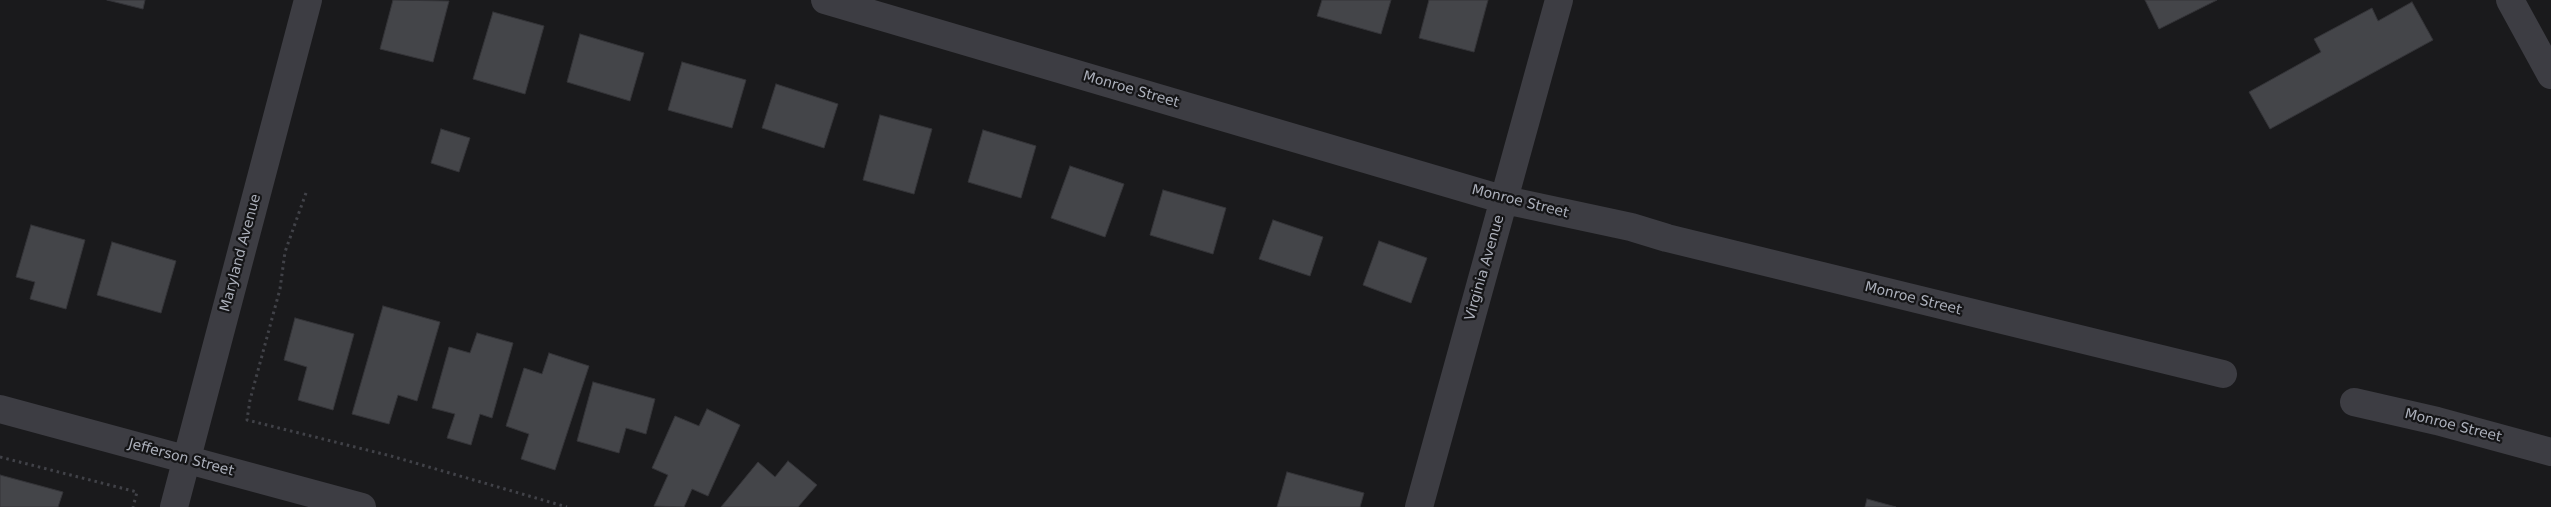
<!DOCTYPE html>
<html>
<head>
<meta charset="utf-8">
<style>
	body { margin:0 }
	canvas { display:block; background:#1a1a1c }
</style>
</head>
<body>
<canvas width="2551" height="507"></canvas>
<script>
const ctx = document.querySelector('canvas').getContext('2d');
ctx.lineJoin = 'round';
function fill(path, color) { ctx.fillStyle = color; ctx.fill(path, 'evenodd'); }
const poly = rows => new Path2D(rows.map(r => 'M' + r).join(''));
function trace(path, color, width, dash) { ctx.strokeStyle = color; ctx.lineWidth = width; ctx.lineCap = dash ? 'butt' : 'round'; ctx.setLineDash(dash || []); ctx.stroke(path); }
function write(font, color, halo, rows, align = 'center') {
  ctx.font = font + ' "DejaVu Sans",sans-serif'; ctx.lineWidth = 4.5; ctx.setLineDash([]); ctx.textBaseline = 'middle'; ctx.strokeStyle = halo; ctx.fillStyle = color; for (const [text, x, y, turn = 0] of rows) {
    ctx.save(); ctx.translate(x, y); ctx.rotate((+turn || 0) * Math.PI / 180); ctx.textAlign = isNaN(turn) ? turn : align; if (halo) ctx.strokeText(text, 0, 0); ctx.fillText(text, 0, 0); ctx.restore();
  }
}
const building = poly([
	[107,0,145,0,143,9,107,0],
	[393,0,449,1,433,62,380,49,393,0],
	[1322,0,1391,0,1381,34,1317,16,1322,0],
	[1429,0,1488,0,1474,52,1419,38,1429,0],
	[2145,0,2217,0,2159,29,2145,0],
	[2412,2,2433,40,2270,129,2249,92,2321,52,2314,39,2372,8,2378,21,2412,2],
	[493,12,544,26,525,94,473,79,493,12],
	[580,34,644,53,630,101,567,82,580,34],
	[682,62,746,80,732,128,668,110,682,62],
	[776,84,838,104,824,148,762,128,776,84],
	[880,115,932,129,914,194,863,180,880,115],
	[441,129,470,138,459,172,431,163,441,129],
	[983,130,1036,146,1021,198,968,182,983,130],
	[1070,166,1124,184,1105,237,1051,218,1070,166],
	[1163,190,1226,208,1213,254,1150,235,1163,190],
	[1273,220,1323,237,1310,276,1259,259,1273,220],
	[31,225,85,240,66,309,30,299,35,282,16,277,31,225],
	[1379,241,1427,258,1411,303,1363,285,1379,241],
	[112,242,176,261,161,313,97,295,112,242],
	[383,306,440,322,417,401,398,395,389,424,352,414,383,306],
	[295,318,354,334,333,410,298,400,307,367,284,360,295,318],
	[477,333,513,343,492,418,480,414,471,445,447,438,455,414,432,408,449,347,470,353,477,333],
	[549,353,589,366,555,470,521,459,529,434,506,426,524,368,542,374,549,353],
	[593,382,655,399,646,434,626,428,619,453,577,441,593,382],
	[707,409,740,425,708,496,692,489,684,507,654,506,668,475,652,468,675,416,699,426,707,409],
	[788,461,817,485,798,507,721,507,758,462,775,477,788,461],
	[1287,472,1364,493,1360,507,1277,507,1287,472],
	[0,475,63,492,58,507,0,507,0,475],
	[1867,499,1896,507,1865,507,1867,499]
]);
fill(building, '#444549');
trace(building, '#343438', 1);
trace(poly([
	[306,193,285,252,280,289,250,400,247,420,391,456,567,507],
	[0,457,137,492,133,507]
]), '#414248', 3, [2.5, 4]);
trace(poly([
	[825,0,1505,200,1631,227,1667,238,2223,374],
	[2510,0,2551,75],
	[2354,402,2437,421,2551,452],
	[0,409,362,507],
	[174,507,308,0],
	[1419,507,1559,0]
]), '#3d3d43', 28);
write('14px', '#acb0bb', '#151517', [
	["Monroe Street",1131,90,16],
	["Monroe Street",1520,202,14],
	["Maryland Avenue",241,253,-75],
	["Virginia Avenue",1485,268,-74],
	["Monroe Street",1913,299,14],
	["Monroe Street",2453,426,14],
	["Jefferson Street",181,458,15]
]);
</script>
</body>
</html>
